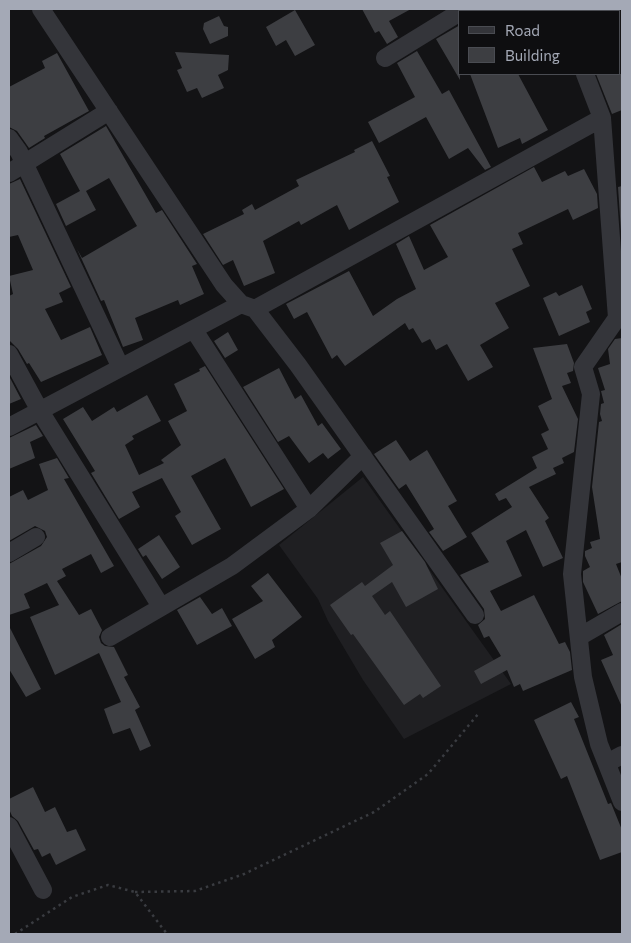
<!DOCTYPE html>
<html>
<head>
<meta charset="utf-8">
<style>
	body { margin:0 }
	#map { position:relative; width:631px; height:943px; overflow:hidden; background:#131315; font-family:Commissioner,sans-serif }
	canvas { display:block }
	.frame { position:absolute; inset:0; border:10px solid #a4a9b6; pointer-events:none }
	.legend { position:absolute; left:458px; top:10px; width:162px; height:65px; box-sizing:border-box; background:#0e0e10; border:1px solid #4a4c52; margin:0; padding:6px 9px; list-style:none; font-size:15px; color:#a4a9b6 }
	.legend li { display:flex; align-items:center; gap:10px; height:25px }
	.legend b { width:25px; border:1px solid #4a4c52 }
</style>
</head>
<body>
<div id="map">
<canvas width="631" height="943"></canvas>
<div class="frame"></div>
<ul class="legend">
<li><b style="height:6px;background:#34353a"></b>Road</li>
<li><b style="height:14px;background:#3d3e42"></b>Building</li>
</ul>
</div>
<script>
const ctx = document.querySelector('canvas').getContext('2d');
ctx.lineJoin = 'round';
function fill(path, color) { ctx.fillStyle = color; ctx.fill(path, 'evenodd'); }
const poly = rows => new Path2D(rows.map(r => 'M' + r).join(''));
function trace(path, color, width, dash) { ctx.strokeStyle = color; ctx.lineWidth = width; ctx.lineCap = dash ? 'butt' : 'round'; ctx.setLineDash(dash || []); ctx.stroke(path); }
fill(poly([
	[363,477,511,684,404,739,363,680,328,621,318,599,279,545]
]), '#1f1f22');
fill(poly([
	[362,9,411,9,389,21,398,37,387,44,379,31,375,33],
	[295,10,315,45,295,56,286,40,276,46,266,27],
	[219,16,224,26,228,27,228,36,210,44,203,29,204,23],
	[460,25,460,80,436,39],
	[417,51,442,94,449,90,491,167,485,170,468,148,449,159,426,117,379,143,368,122,415,97,397,63],
	[175,52,229,55,228,70,218,75,224,88,202,98,197,88,187,92,177,70,182,68],
	[57,53,89,111,44,136,45,138,29,148,17,131,9,127,9,87,45,68,42,61],
	[470,74,518,74,548,130,522,144,520,138,498,148],
	[596,74,622,74,622,110,612,114],
	[106,126,156,213,162,210,197,264,192,266,204,294,180,305,178,300,135,318,143,340,123,347,104,300,101,301,77,249,82,258,137,226,109,178,86,191,96,210,66,226,56,204,80,191,60,154],
	[372,141,390,176,387,177,399,202,349,230,337,205,301,225,299,221,263,241,275,273,244,286,233,260,223,265,203,234,244,214,242,210,252,204,255,210,299,186,296,180,355,152,354,150],
	[534,167,542,182,565,171,568,176,584,169,597,194,598,208,573,220,568,209,518,233,523,244,512,249,530,286,495,303,509,328,480,345,493,367,468,381,447,344,436,350,430,339,422,343,413,328,409,330,405,323,345,366,337,355,332,359,307,312,294,319,286,304,349,271,373,316,397,299,416,289,396,244,409,236,424,270,448,257,430,225],
	[20,179,71,287,59,293,63,302,45,309,61,340,90,327,102,355,41,382,29,363,27,364,18,349,9,340,9,296,13,294,9,276,33,270,18,235,9,237,9,184],
	[622,186,622,246,618,187],
	[582,285,592,309,586,312,590,322,559,336,543,298,556,292,559,296],
	[228,332,238,350,225,358,214,341],
	[622,338,622,562,616,564,622,579,622,601,598,614,583,582,583,571,590,567,585,556,585,551,592,548,590,542,600,539,592,487,599,422,602,421,600,414,601,404,604,403,601,391,605,390,598,368,610,364,608,349,615,339],
	[567,344,574,363,573,371,567,373,571,383,562,386,578,419,574,452,562,458,564,463,553,468,556,474,529,487,549,518,545,521,563,558,543,567,526,530,506,541,522,576,490,591,501,611,534,595,559,644,565,642,570,652,572,670,523,691,520,684,514,687,507,670,481,684,474,671,501,656,489,636,484,638,478,625,485,619,484,609,460,575,489,562,471,533,512,507,506,498,499,501,495,494,537,468,532,457,548,449,541,434,549,430,538,406,552,399,533,348],
	[205,366,284,489,251,507,225,458,191,476,221,529,192,545,175,516,181,512,162,478,132,492,140,507,119,519,91,473,95,471,63,419,83,407,92,421,114,407,117,412,147,395,161,421,132,436,134,439,125,445,139,475,164,463,161,460,181,445,168,421,187,411,174,384,200,371,199,369],
	[279,368,295,399,301,395,318,426,322,423,341,449,328,459,323,453,309,463,289,436,278,442,243,387],
	[9,376,21,399,9,404],
	[36,425,43,436,30,442,35,458,9,469,9,438],
	[396,440,410,461,427,450,457,501,448,506,467,537,443,551,429,532,434,529,406,484,399,489,374,454],
	[57,458,69,478,64,479,114,566,101,573,91,554,62,569,66,576,57,581,79,615,91,609,102,630,99,637,101,643,105,646,114,647,128,675,124,677,140,707,135,710,151,746,140,751,130,728,113,734,104,709,121,702,99,653,55,675,30,617,59,605,47,583,24,594,30,608,9,615,9,564,41,546,47,537,45,531,35,526,9,541,9,497,23,490,28,500,48,490,39,464],
	[402,531,425,562,438,589,406,607,392,582,372,596,385,615,390,611,441,686,423,698,420,694,404,705,353,634,351,635,330,605,362,582,365,586,393,565,380,543],
	[159,535,180,567,162,579,146,555,143,557,138,549],
	[268,573,302,617,272,640,275,647,255,659,232,619,263,601,251,586],
	[200,597,212,614,222,608,232,626,197,645,177,610],
	[622,624,622,707,601,660,613,655,604,635],
	[9,626,41,689,26,697,9,669],
	[571,702,579,717,574,719,608,804,611,803,622,830,622,852,600,860,567,776,561,779,534,720],
	[33,787,45,812,55,807,67,832,76,829,86,850,56,865,50,853,42,857,38,849,34,850,18,821,12,816,9,809,9,799]
]), '#3d3e42');
trace(poly([
	[135,892,195,891,244,874,374,812,428,774,479,713],
	[15,934,72,897,108,885,135,892,167,934]
]), '#3a3c41', 2.5, [2.5, 4]);
trace(poly([
	[41,9,224,285,241,304,255,309,298,365,475,615],
	[561,9,562,11],
	[385,58,460,12],
	[585,74,602,118,617,318],
	[9,138,19,152,120,366],
	[9,173,109,111],
	[255,309,602,118],
	[622,315,617,318,583,367,591,394,572,574,583,677,599,744,622,802],
	[194,330,309,509],
	[9,354,40,411,160,605],
	[9,427,241,304],
	[9,553,36,537],
	[110,637,232,566,309,509,363,456],
	[579,637,622,612],
	[607,763,622,755],
	[9,826,43,890]
]), '#34353a', 18);
</script>
</body>
</html>
